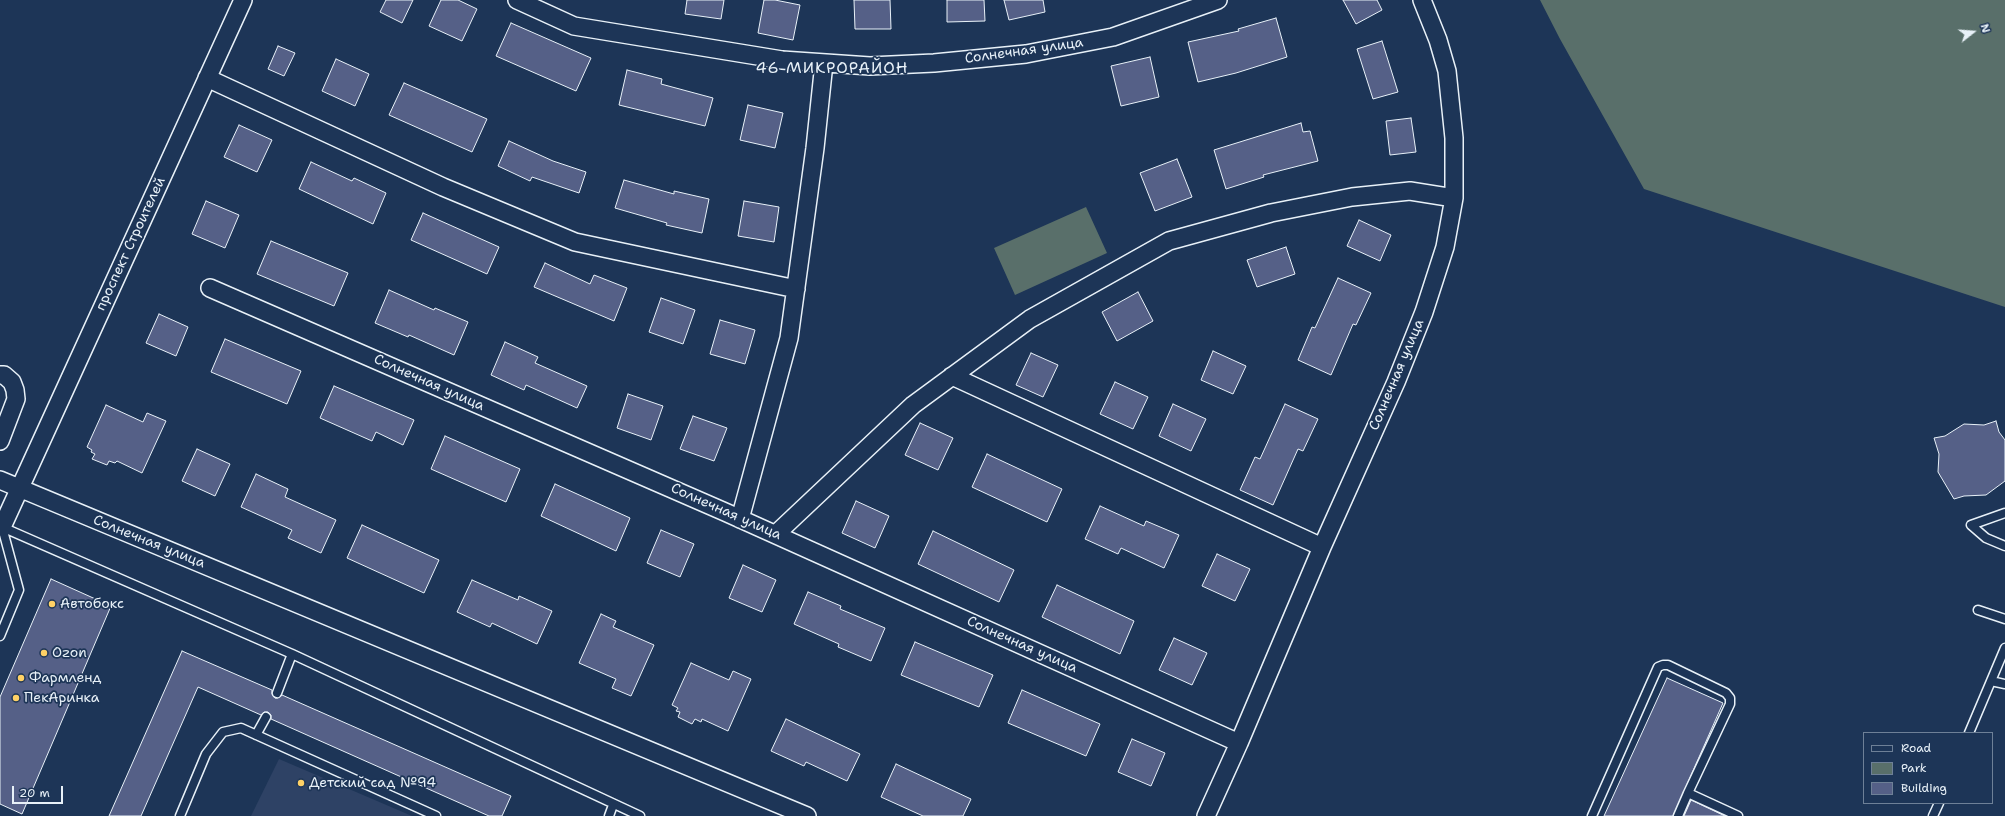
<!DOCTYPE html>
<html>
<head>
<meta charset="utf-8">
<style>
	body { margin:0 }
	#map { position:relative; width:2005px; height:816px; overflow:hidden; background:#1d3557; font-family:"Shantell Sans",sans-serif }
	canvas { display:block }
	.legend { position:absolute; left:1863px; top:732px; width:130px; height:72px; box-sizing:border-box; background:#1d3557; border:1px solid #6e8097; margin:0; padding:5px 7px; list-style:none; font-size:12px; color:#e8f1f8 }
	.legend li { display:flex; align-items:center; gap:8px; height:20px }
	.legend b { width:20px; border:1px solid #6e8097 }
	.north { position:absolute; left:1953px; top:12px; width:40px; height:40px; -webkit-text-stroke:3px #1d3557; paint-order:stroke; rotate:73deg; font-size:11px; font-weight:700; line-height:16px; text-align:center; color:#e8f1f8 }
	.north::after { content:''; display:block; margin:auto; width:14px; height:18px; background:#e8f1f8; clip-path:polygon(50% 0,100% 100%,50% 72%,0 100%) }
	.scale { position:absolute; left:12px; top:786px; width:51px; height:18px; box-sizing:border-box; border:2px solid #e8f1f8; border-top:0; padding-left:5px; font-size:12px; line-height:14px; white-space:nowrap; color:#e8f1f8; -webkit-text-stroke:3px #1d3557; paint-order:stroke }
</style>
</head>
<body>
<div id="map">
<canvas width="2005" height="816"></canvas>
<ul class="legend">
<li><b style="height:5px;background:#1d3557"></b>Road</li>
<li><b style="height:11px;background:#596f6a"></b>Park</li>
<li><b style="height:11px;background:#556087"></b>Building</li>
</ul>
<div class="north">N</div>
<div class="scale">20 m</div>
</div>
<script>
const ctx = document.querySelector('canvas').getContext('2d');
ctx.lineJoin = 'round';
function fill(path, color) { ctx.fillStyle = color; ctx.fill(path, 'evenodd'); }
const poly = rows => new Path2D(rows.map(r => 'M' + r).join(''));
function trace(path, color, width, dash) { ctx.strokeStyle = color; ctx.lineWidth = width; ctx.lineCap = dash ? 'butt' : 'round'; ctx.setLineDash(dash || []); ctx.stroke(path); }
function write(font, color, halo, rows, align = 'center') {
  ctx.font = font + ' "Shantell Sans",sans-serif'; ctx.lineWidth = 3.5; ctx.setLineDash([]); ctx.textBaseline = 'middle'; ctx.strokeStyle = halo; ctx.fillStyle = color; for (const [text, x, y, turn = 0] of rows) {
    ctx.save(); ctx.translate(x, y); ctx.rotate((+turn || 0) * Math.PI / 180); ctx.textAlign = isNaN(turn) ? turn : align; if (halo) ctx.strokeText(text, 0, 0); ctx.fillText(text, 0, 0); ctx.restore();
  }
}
fill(poly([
	[279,759,412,816,251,816]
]), '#2e4265');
fill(poly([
	[1540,0,2005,0,2005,307,1644,189,1560,39],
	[1086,207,1107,253,1015,295,994,248]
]), '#596f6a');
const building = poly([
	[386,0,413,0,402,23,380,12,386,0],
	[441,0,458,0,477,9,462,41,429,26,441,0],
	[687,0,724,0,721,19,685,14,687,0],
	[764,0,775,0,800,5,793,40,758,33,764,0],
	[854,0,890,0,891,29,855,29,854,0],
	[947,0,984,0,985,21,947,22,947,0],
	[1004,0,1043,0,1045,12,1009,20,1004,0],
	[1343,0,1377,0,1382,10,1356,24,1343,0],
	[1276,18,1287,57,1236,73,1198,82,1188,42,1239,31,1238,29,1276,18],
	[511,23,591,58,576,91,496,56,511,23],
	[1382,41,1398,92,1373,99,1357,49,1382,41],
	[278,46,295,53,284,76,268,69,278,46],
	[1150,57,1159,97,1121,106,1111,66,1150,57],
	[336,59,369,74,355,106,322,91,336,59],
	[627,70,662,79,661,84,713,98,705,126,619,105,627,70],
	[404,83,487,119,472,152,389,115,404,83],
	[748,105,783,113,775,148,740,140,748,105],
	[1411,118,1416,152,1390,155,1386,121,1411,118],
	[1301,123,1303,132,1310,131,1318,161,1263,175,1264,177,1226,189,1214,150,1301,123],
	[239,125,272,140,257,172,224,157,239,125],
	[509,141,553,161,586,172,579,193,532,177,530,181,498,166,509,141],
	[1177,159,1192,197,1155,211,1140,173,1177,159],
	[311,162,352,181,354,178,386,193,373,224,299,189,311,162],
	[624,180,674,194,674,191,709,199,702,233,666,225,667,223,615,208,624,180],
	[206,201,239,215,225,248,192,234,206,201],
	[744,201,779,207,774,242,738,236,744,201],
	[423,213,499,247,487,274,411,240,423,213],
	[1359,220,1391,235,1380,261,1347,246,1359,220],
	[271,241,348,273,334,306,257,274,271,241],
	[1286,247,1295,274,1257,287,1247,260,1286,247],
	[545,263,590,284,594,275,627,288,614,321,534,287,545,263],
	[1338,278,1371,293,1356,325,1353,324,1331,375,1298,360,1312,327,1315,328,1338,278],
	[389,290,434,310,435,308,468,322,454,355,409,335,408,337,375,323,389,290],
	[1138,292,1153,321,1117,341,1102,312,1138,292],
	[661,298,695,310,683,344,649,332,661,298],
	[159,314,188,327,176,356,146,343,159,314],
	[720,320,755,330,745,364,710,354,720,320],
	[225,339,301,371,287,404,211,372,225,339],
	[505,342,538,357,535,363,587,386,577,408,526,385,524,390,491,375,505,342],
	[1213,351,1246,366,1233,394,1201,380,1213,351],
	[1031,353,1058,365,1043,397,1016,385,1031,353],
	[1115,382,1148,397,1133,429,1100,414,1115,382],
	[334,386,414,420,403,445,376,432,372,441,320,418,334,386],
	[628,394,663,406,651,440,617,428,628,394],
	[1173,404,1206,419,1191,451,1159,436,1173,404],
	[1285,404,1318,419,1303,451,1298,449,1273,505,1240,490,1255,457,1260,459,1285,404],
	[106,405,143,422,147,413,166,421,142,473,117,461,115,463,109,461,107,465,92,459,95,454,91,452,92,450,87,447,106,405],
	[693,416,727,428,714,461,680,449,693,416],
	[1996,421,1999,432,2005,440,2005,481,1986,495,1964,496,1954,499,1938,472,1939,454,1934,438,1945,436,1964,424,1984,425,1996,421],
	[920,423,953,438,938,470,905,455,920,423],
	[445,436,520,469,506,502,431,469,445,436],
	[197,449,230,464,215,496,182,481,197,449],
	[987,454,1062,489,1047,522,972,487,987,454],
	[256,474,288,489,285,497,336,520,321,553,288,538,292,530,241,507,256,474],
	[555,484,630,518,616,551,541,516,555,484],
	[856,501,889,516,875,548,842,533,856,501],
	[1100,506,1144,526,1146,521,1179,535,1164,568,1121,548,1118,554,1085,539,1100,506],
	[362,525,439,560,424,593,347,558,362,525],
	[661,530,694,544,680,577,647,563,661,530],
	[933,531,1014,570,999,602,918,564,933,531],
	[1217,554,1250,569,1235,601,1202,586,1217,554],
	[743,565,776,580,762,612,729,598,743,565],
	[51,579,111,606,22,814,0,804,0,697,51,579],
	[472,580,518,600,519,596,552,611,537,644,492,623,490,627,457,612,472,580],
	[1057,585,1134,621,1120,654,1042,617,1057,585],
	[808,592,841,606,840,609,885,628,871,661,838,647,839,644,794,624,808,592],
	[601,614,616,621,613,627,654,645,631,696,612,688,616,679,579,663,601,614],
	[1174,638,1207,653,1192,685,1159,670,1174,638],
	[915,642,993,675,979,707,901,675,915,642],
	[182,651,272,690,272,694,275,698,278,698,282,695,511,796,502,816,489,816,271,719,271,715,268,712,264,712,261,715,198,687,141,816,109,816,182,651],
	[691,663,729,680,733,671,751,679,728,731,702,719,701,722,695,719,692,724,678,717,680,712,676,711,678,708,672,705,691,663],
	[1667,678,1723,703,1673,816,1604,816,1667,678],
	[1022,690,1100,724,1086,756,1008,723,1022,690],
	[786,719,860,754,847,781,806,762,804,766,771,751,786,719],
	[1132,739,1165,753,1151,786,1118,772,1132,739],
	[896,764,971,799,963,816,923,816,881,797,896,764],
	[1691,800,1725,816,1684,816,1691,800]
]);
fill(building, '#556087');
trace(building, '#e8f1f8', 1);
const service = poly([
	[2005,513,1971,525,1986,538,2005,546],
	[2,527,292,654,640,816],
	[1978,610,2005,619],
	[0,636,19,590,2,527],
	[1991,681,2005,684],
	[277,693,292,654],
	[1969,733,2005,648],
	[256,735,266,717],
	[180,816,206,754,223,732,241,728,436,816],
	[609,816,613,805],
	[1592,816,1658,667,1663,665,1668,665,1726,693,1730,698,1730,704,1688,793],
	[1678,816,1688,793,1738,816],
	[1933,816,1939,803]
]);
const minor = poly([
	[517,0,574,26,782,60,870,66,934,63,1026,54,1113,37,1218,0],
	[207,78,443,187,575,242,796,289],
	[210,288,725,512,1239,743],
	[0,375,4,375,12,382,15,390,16,399,0,441],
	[952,376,1322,547],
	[0,480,807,816],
	[740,519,789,338,815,148,824,63],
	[2,527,243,0],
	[776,534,913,405,1030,319,1169,241,1271,213,1352,197,1410,191,1454,198],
	[1206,816,1239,743,1322,547,1396,382,1424,312,1445,247,1454,198,1454,138,1447,71,1438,40,1422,0]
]);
trace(service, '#e8f1f8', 11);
trace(minor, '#e8f1f8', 20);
trace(service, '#1d3557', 8);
trace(minor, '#1d3557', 17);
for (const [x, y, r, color] of [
	[52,604,4,"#ffd166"],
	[44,653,4,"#ffd166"],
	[21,678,4,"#ffd166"],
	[16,698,4,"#ffd166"],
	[301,783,4,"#ffd166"]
]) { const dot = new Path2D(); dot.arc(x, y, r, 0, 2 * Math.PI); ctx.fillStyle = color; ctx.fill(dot); trace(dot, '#1d3557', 1.5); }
write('14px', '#e8f1f8', '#1d3557', [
	["Солнечная улица",1024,51,-8],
	["проспект Строителей",131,244,-65],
	["Солнечная улица",1397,375,-67],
	["Солнечная улица",429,383,24],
	["Солнечная улица",726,512,24],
	["Солнечная улица",149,542,22],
	["Солнечная улица",1022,645,24]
]);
write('14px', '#e8f1f8', '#1d3557', [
	["Автобокс",60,604],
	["Ozon",52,653],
	["Фармленд",29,678],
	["ПекАринка",24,698],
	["Детский сад №94",309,783]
], 'left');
ctx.letterSpacing = '1px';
write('16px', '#e8f1f8', '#1d3557', [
	["46 МИКРОРАЙОН",832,69]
]);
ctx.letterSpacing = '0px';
</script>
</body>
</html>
